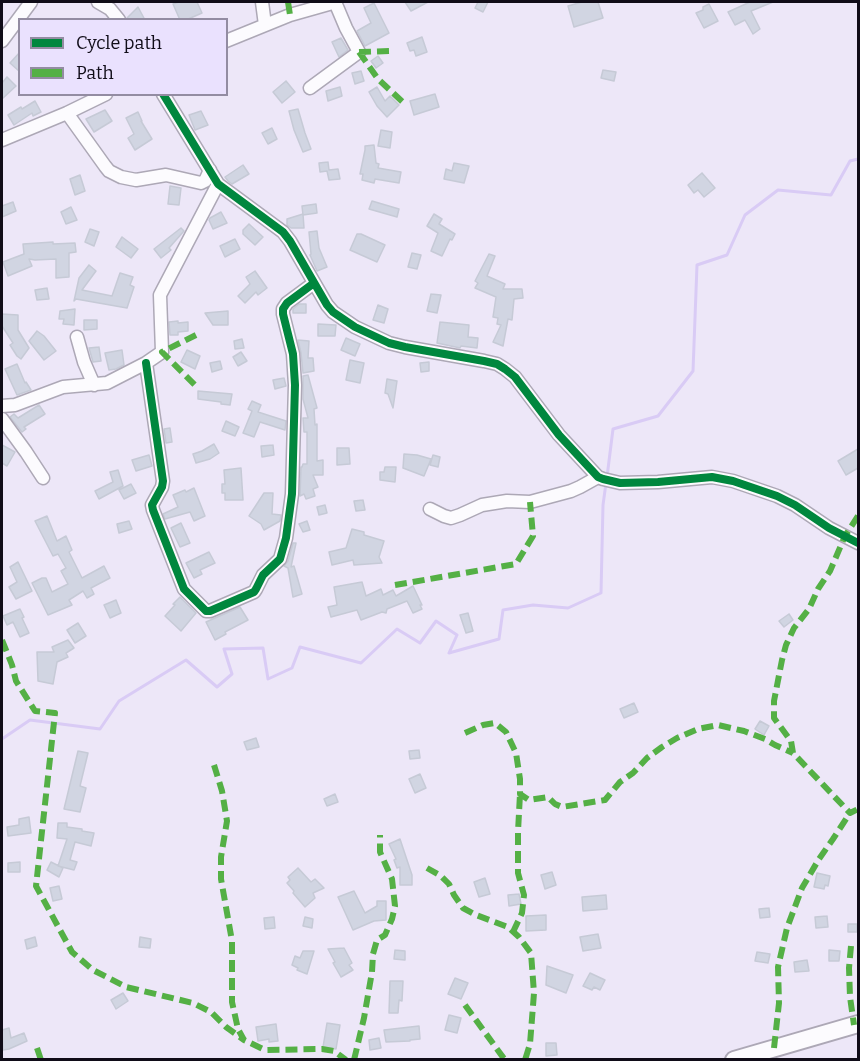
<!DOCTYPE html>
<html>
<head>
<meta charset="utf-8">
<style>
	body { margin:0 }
	#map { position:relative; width:860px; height:1061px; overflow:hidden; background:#ede7f8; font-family:Bitter,serif }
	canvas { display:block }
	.frame { position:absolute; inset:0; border:3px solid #100c18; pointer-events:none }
	.legend { position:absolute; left:18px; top:18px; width:210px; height:78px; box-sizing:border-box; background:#eae1fe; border:2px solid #938ca2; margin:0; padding:8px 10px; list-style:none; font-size:18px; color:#100c18 }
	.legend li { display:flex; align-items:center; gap:12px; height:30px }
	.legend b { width:30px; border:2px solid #938ca2 }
</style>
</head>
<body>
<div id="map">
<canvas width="860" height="1061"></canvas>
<div class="frame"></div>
<ul class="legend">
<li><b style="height:8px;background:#00873e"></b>Cycle path</li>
<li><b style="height:8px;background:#54b045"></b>Path</li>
</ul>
</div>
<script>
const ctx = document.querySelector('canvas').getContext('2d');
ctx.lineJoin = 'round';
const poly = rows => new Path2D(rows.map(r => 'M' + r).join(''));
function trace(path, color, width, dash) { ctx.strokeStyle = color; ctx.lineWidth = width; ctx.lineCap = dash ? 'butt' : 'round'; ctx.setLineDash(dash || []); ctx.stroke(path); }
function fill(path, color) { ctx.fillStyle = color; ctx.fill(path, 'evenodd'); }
trace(poly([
	[607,477,613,429,658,416,693,371,697,265,727,255,745,215,778,190,831,195,850,161,858,159],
	[2,739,30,720,100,729,119,701,186,660,217,687,232,674,224,649,263,648,268,679,292,668,300,647,361,663,397,629,420,643,436,621,457,635,449,653,499,639,503,610,533,605,568,608,601,593,603,505,606,483]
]), '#d9cbf5', 3);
const building = poly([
	[179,2,197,2,202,13,186,20,180,20,173,4,179,2],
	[405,2,428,2,411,11,405,2],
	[478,2,488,2,483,12,475,8,478,2],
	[582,2,598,2,603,18,574,27,568,6,582,2],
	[750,2,773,2,751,11,760,29,753,34,745,20,735,25,728,12,750,2],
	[374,3,389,33,365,46,357,31,371,23,364,8,374,3],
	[709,4,718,21,704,28,696,13,703,10,703,7,709,4],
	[138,7,145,20,127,20,127,18,138,7],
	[422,37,427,52,416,56,414,50,410,51,407,43,422,37],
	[341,38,348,50,339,57,332,42,341,38],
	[20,52,20,72,10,63,20,52],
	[378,56,383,63,376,68,371,61,378,56],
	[603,70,616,72,614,81,601,78,603,70],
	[361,71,364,81,355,84,352,73,361,71],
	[7,77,16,86,2,99,2,83,7,77],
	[286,81,295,92,282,103,273,92,286,81],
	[340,87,342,96,328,101,326,91,340,87],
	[377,87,385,101,390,96,399,105,387,117,377,106,369,92,377,87],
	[435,94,439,107,414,115,410,101,435,94],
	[35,101,41,112,33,116,32,113,14,125,8,115,21,107,22,109,35,101],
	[298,109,305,133,311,149,303,152,294,130,289,111,298,109],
	[105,110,112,121,94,132,86,119,105,110],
	[201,111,208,125,195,130,189,115,201,111],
	[138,112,142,121,141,121,152,139,135,150,128,138,134,134,126,118,138,112],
	[272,128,277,139,268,144,262,133,272,128],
	[381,130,392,132,390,148,378,146,381,130],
	[374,145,376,163,379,164,378,168,401,172,399,183,375,179,374,183,362,180,363,174,360,174,365,150,365,146,374,145],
	[328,162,329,170,338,169,340,179,329,180,327,171,320,172,319,163,328,162],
	[454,163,469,166,464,183,444,179,446,169,452,171,454,163],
	[243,165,249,174,232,184,228,181,225,177,243,165],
	[702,173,715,188,704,197,698,190,694,193,688,185,702,173],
	[80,175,85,191,75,195,70,179,80,175],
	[170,186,181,188,179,205,168,204,170,186],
	[372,201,399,209,397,217,369,209,372,201],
	[13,202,16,211,2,217,2,206,13,202],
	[316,204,317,213,303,215,302,206,316,204],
	[71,207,77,220,66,224,61,212,71,207],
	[221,212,227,223,213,229,209,220,210,218,221,212],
	[303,214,304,228,291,228,287,225,287,219,303,214],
	[434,214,442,219,439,224,455,234,452,240,450,239,442,256,431,251,438,233,427,226,434,214],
	[249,224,263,237,255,245,243,234,243,230,249,224],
	[181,228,184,231,169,248,171,250,161,258,154,249,181,228],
	[90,229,99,232,94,246,85,242,90,229],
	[317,231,319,248,327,267,317,271,310,255,311,254,309,232,317,231],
	[357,234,361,234,385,245,377,262,350,250,357,234],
	[122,237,138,249,131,258,116,247,122,237],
	[235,239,240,249,225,257,220,246,235,239],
	[53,242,53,244,75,243,76,252,69,253,69,277,56,278,56,259,35,260,29,259,32,266,8,276,3,262,24,254,23,244,53,242],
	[412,253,421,255,417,269,408,267,412,253],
	[489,254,495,256,487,276,505,284,503,289,522,289,523,298,514,299,512,320,508,319,503,346,493,342,501,325,497,324,498,318,493,317,496,297,475,288,478,283,475,281,489,254],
	[89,265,96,271,82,290,112,296,120,273,133,277,130,285,134,287,127,308,76,299,74,301,79,278,89,265],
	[255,271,267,288,258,295,256,292,245,303,238,296,250,284,246,277,255,271],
	[47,288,49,299,37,300,35,290,47,288],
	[431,294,441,295,437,313,427,311,431,294],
	[299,304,306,304,306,313,293,313,293,309,299,304],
	[378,305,388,309,384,323,373,320,378,305],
	[75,309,74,325,63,324,64,319,59,319,60,311,75,309],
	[228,311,228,325,213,325,205,313,228,311],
	[2,314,18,315,18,330,29,348,21,359,17,356,10,345,13,343,2,326,2,314],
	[84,320,97,320,97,329,84,330,84,320],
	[178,321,178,323,188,322,188,331,178,332,178,335,170,335,169,322,178,321],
	[440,322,469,325,468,337,478,338,477,348,461,346,460,348,437,343,440,322],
	[318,324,336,325,335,336,318,336,318,324],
	[37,331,44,336,56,351,44,360,29,341,37,331],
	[346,338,360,344,355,356,341,350,346,338],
	[242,339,244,348,235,349,234,341,242,339],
	[298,340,309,341,308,358,313,358,314,371,303,373,301,353,298,340],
	[99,347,101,361,93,362,89,348,99,347],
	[122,350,124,365,116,369,109,370,105,353,122,350],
	[187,350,200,356,195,369,181,362,187,350],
	[241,352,247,361,238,366,233,357,241,352],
	[350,360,364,363,360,383,346,380,350,360],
	[220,361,222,369,212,372,210,363,220,361],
	[429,362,429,371,421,372,420,363,429,362],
	[17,364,25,383,26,382,31,390,17,395,5,369,17,364],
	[308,375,317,408,314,409,315,425,317,424,317,461,323,460,323,475,313,475,318,487,313,489,315,496,306,499,304,494,300,496,301,467,302,467,303,464,307,464,307,432,304,432,303,418,308,418,303,399,303,376,308,375],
	[284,378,286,386,275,389,273,380,284,378],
	[387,379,397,381,393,408,388,394,385,393,387,379],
	[198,391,232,394,230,405,221,404,221,402,198,399,198,391],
	[252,401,261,405,258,412,286,421,285,430,260,422,254,437,243,433,252,411,248,409,252,401],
	[39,405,45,414,24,427,26,429,22,432,10,417,14,414,18,418,39,405],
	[226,421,239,427,235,436,222,431,226,421],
	[170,428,172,442,166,443,164,429,170,428],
	[214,444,219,453,210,459,196,463,193,454,202,451,214,444],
	[2,445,15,452,7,466,2,463,2,445],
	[273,445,274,455,262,457,261,446,273,445],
	[337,448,349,448,350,464,337,465,337,448],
	[858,449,858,468,846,475,838,461,858,449],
	[404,454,417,455,431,459,424,476,403,468,404,454],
	[149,455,152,466,136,471,132,460,149,455],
	[433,455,440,457,438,467,430,465,433,455],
	[385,467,396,467,395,482,380,480,380,472,384,472,385,467],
	[241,468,243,500,225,500,225,493,222,493,222,484,225,484,224,470,241,468],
	[118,470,123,486,99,499,95,491,113,482,110,472,118,470],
	[131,484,136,493,124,499,119,490,131,484],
	[194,488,205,516,194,521,190,512,165,519,163,514,178,507,173,495,185,490,186,492,194,488],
	[264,493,273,493,272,514,281,515,280,521,264,530,261,524,249,516,264,493],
	[363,500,365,510,356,511,354,501,363,500],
	[325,505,327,513,319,515,317,507,325,505],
	[47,516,57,541,66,536,72,550,69,552,82,578,104,566,110,578,91,588,94,594,87,598,83,591,69,600,72,605,48,615,32,583,42,578,46,578,52,592,68,584,61,571,66,568,58,554,53,556,35,521,47,516],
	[129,521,132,529,119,533,117,524,129,521],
	[307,521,310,530,303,532,299,524,307,521],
	[181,523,190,543,180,547,171,528,181,523],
	[352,529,364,532,364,535,384,541,379,557,382,563,354,565,353,560,332,565,329,552,346,548,352,529],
	[293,543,296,543,291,567,294,566,302,594,293,597,288,568,284,566,288,561,293,543],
	[209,552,215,563,200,570,202,574,194,578,186,563,209,552],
	[18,562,32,591,16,599,9,587,17,582,10,567,18,562],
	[362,582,366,596,381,589,383,595,393,590,396,596,413,586,422,605,420,605,422,609,413,613,407,601,387,609,386,613,382,612,361,620,357,610,331,617,328,607,337,605,334,587,362,582],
	[180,597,196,613,181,631,165,616,175,605,173,604,180,597],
	[116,600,121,613,110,618,104,605,116,600],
	[240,607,248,620,225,632,226,634,215,640,206,622,240,607],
	[20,609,24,617,22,618,29,633,20,637,13,622,7,625,3,616,20,609],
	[468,613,473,631,466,633,460,615,468,613],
	[789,614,793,620,784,627,779,621,789,614],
	[78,623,86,636,75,643,67,630,78,623],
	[68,640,74,648,66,653,68,657,57,662,53,684,38,681,37,652,54,652,52,647,68,640],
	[634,703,638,712,624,718,620,709,634,703],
	[760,721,769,726,764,735,755,729,760,721],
	[256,738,259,747,247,750,244,742,256,738],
	[419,750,420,758,410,759,409,751,419,750],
	[78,751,88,753,80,786,86,788,80,812,64,809,78,751],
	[420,774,426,788,415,793,409,779,420,774],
	[335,794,338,802,327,806,324,799,335,794],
	[29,817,31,833,8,836,7,827,19,825,19,819,29,817],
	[58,823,67,823,67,827,82,829,82,831,94,833,91,846,75,842,70,860,77,862,74,870,58,866,67,839,57,838,58,823],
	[400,839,412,875,412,885,400,885,400,867,397,868,394,860,396,859,389,844,400,839],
	[20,862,20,872,8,872,8,863,20,862],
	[51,862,63,868,59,877,47,870,51,862],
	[298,868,311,882,315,879,324,888,313,893,315,898,305,907,293,893,294,891,287,883,290,880,288,877,298,868],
	[552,872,556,885,545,889,541,875,552,872],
	[817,873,830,876,828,886,825,885,824,889,814,887,817,873],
	[485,878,490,894,479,897,474,882,485,878],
	[59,886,62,899,53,901,50,888,59,886],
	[354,891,365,913,377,906,377,901,386,901,386,920,374,921,353,930,338,897,354,891],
	[519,894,521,904,509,906,508,895,519,894],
	[606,895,607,909,583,911,582,897,606,895],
	[769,908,770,917,760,918,759,909,769,908],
	[546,915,546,930,526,931,526,916,546,915],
	[827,916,828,927,816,928,815,917,827,916],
	[274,917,275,928,265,929,264,918,274,917],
	[305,917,313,919,312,928,303,926,305,917],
	[848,924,857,924,857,932,848,932,848,924],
	[598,934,601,948,583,951,580,937,598,934],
	[35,937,37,946,27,949,25,940,35,937],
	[140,937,151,939,150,948,139,947,140,937],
	[344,948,352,963,349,965,353,970,341,977,333,963,335,962,328,949,344,948],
	[395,950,405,951,405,960,394,959,395,950],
	[829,950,840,951,839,961,829,961,829,950],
	[303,951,314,951,307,974,297,970,298,968,292,965,295,956,300,958,303,951],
	[757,952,770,954,768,963,755,961,757,952],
	[807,960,809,971,795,972,794,962,807,960],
	[547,966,573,975,566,993,546,985,547,966],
	[590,973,605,980,600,990,594,987,592,990,583,986,590,973],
	[455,978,468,983,461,999,448,994,455,978],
	[390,981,403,981,402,1001,399,1000,398,1013,389,1013,390,981],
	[123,993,128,1001,116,1009,111,1000,123,993],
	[449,1015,461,1018,457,1033,445,1030,449,1015],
	[327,1023,340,1025,336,1049,323,1047,327,1023],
	[276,1024,278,1041,269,1042,269,1039,258,1041,256,1027,276,1024],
	[419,1026,420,1039,410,1040,410,1041,386,1042,384,1030,419,1026],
	[9,1028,11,1038,24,1033,27,1041,9,1049,3,1050,2,1030,9,1028],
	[379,1038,381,1048,370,1050,369,1040,379,1038],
	[546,1043,556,1043,557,1055,546,1056,546,1043]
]);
fill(building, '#d1d5e2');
trace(building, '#c6cad6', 1.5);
const minor = poly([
	[98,2,110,9,119,20],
	[262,2,265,25],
	[2,41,31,2],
	[226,41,290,15,336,2],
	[310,88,359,52,346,28,335,2],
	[163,94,218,184,283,232,290,241,327,305,333,312,355,327,389,343,405,347,484,361,497,364,505,369,515,377,559,435,598,477,603,479,620,483,658,482,712,477,733,481,777,496,795,505,829,528,858,543],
	[67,113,105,166,109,171,121,177,136,180,166,175,201,183,205,181,210,170],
	[2,140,67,113,106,94],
	[77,337,84,362,94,385],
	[146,363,163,481,162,487,152,505,153,510,184,589,206,611,210,611,254,592,256,589,263,575,280,559,286,538,292,494,295,385,293,354,283,314,283,309,287,303,314,283],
	[2,406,15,405,63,387,107,383,146,363,162,352,160,295,218,184],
	[2,419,26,452,43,478],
	[430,509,444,516,451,518,460,515,482,505,507,501,530,502,571,491,580,487,598,477]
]);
const secondary = poly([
	[734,1060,858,1024]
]);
trace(minor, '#ada8b6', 15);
trace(secondary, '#ada8b6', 20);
trace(minor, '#fcfbfe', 12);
trace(secondary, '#fcfbfe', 16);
trace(poly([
	[288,2,290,15],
	[359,52,378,79,406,105],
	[359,52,391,51],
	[196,335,162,352,197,387],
	[858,516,845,536,830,571,818,589,809,609,794,628,786,645,782,660,774,701,774,718,791,741,793,753,850,813,858,809],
	[395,585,516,564,533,536,530,502],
	[2,640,12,665,16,681,35,711,55,713,36,886,72,952,93,970,126,987,193,1003,211,1012,226,1027,244,1040],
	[465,733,483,725,495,723,506,732,516,753,520,779,520,794,529,800,548,797,555,804,562,807,605,800,620,782,633,773,647,758,662,747,677,738,698,729,718,725,744,731,765,739,775,745,793,753],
	[214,765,222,791,227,821,221,857,221,879,232,941,232,1002,238,1029,244,1040,265,1050,322,1049,334,1051,346,1060],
	[427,868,441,876,449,884,454,895,463,908,476,915,508,927,519,937,531,953,534,993,530,1044,525,1060],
	[513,932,522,913,524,895,518,873,518,832,520,794],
	[851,946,849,968,850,997,854,1025],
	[465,1005,505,1060],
	[37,1048,41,1060],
	[774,1048,779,1003,778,967,787,928,802,888,819,859,833,839,850,813],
	[354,1060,364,1018,372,972,373,954,377,940,385,935,392,919,395,906,392,879,380,852,380,835]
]), '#54b045', 6, [12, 6]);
trace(poly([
	[163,94,218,184,283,232,290,241,327,305,333,312,355,327,389,343,405,347,484,361,497,364,505,369,515,377,559,435,598,477,603,479,620,483,658,482,712,477,733,481,777,496,795,505,829,528,858,543],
	[146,363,163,481,162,487,152,505,153,510,184,589,206,611,210,611,254,592,256,589,263,575,280,559,286,538,292,494,295,385,293,354,283,314,283,309,287,303,314,283]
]), '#00873e', 8);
</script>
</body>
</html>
